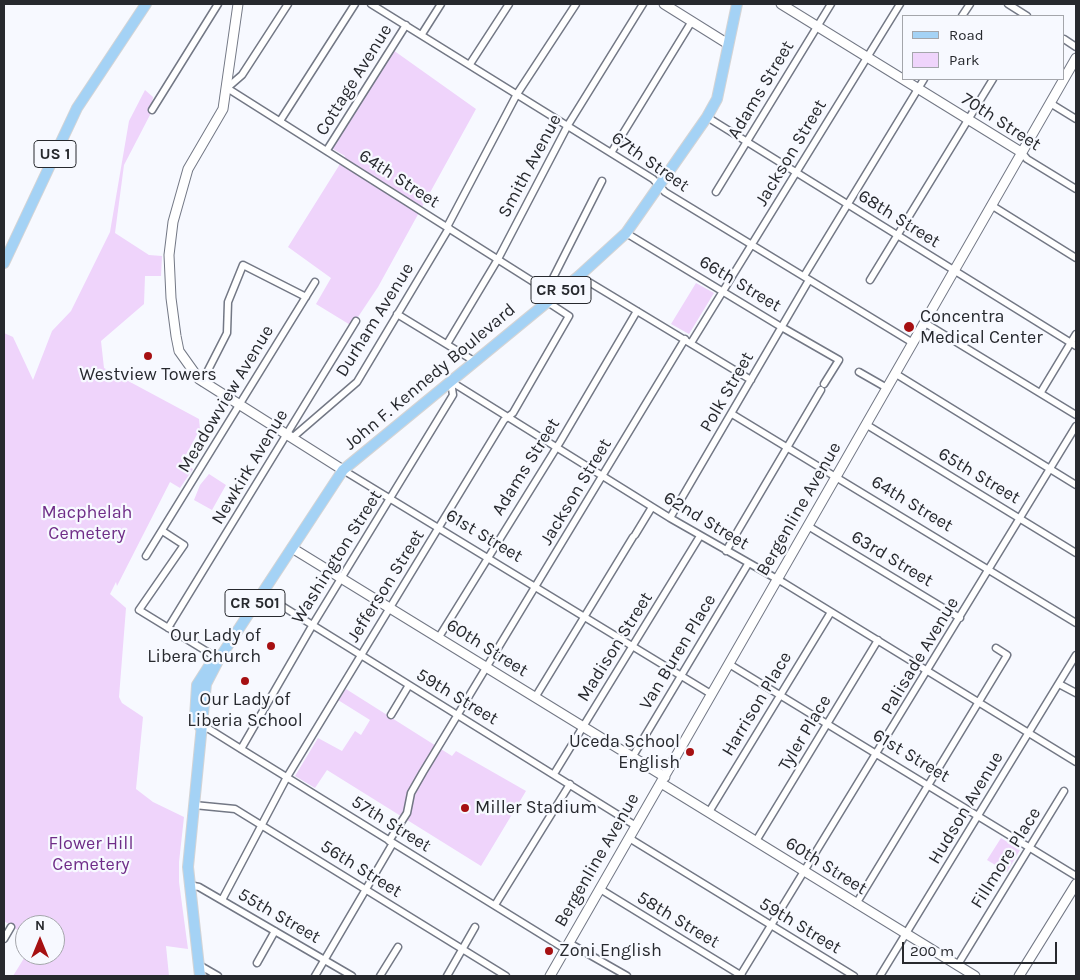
<!DOCTYPE html>
<html>
<head>
<meta charset="utf-8">
<style>
	body { margin:0 }
	#map { position:relative; width:1080px; height:980px; overflow:hidden; background:#f7f9ff; font-family:Karla,sans-serif }
	canvas { display:block }
	.frame { position:absolute; inset:0; border:5px solid #27292e; pointer-events:none }
	.legend { position:absolute; left:902px; top:15px; width:162px; height:65px; box-sizing:border-box; background:#f7f9ff; border:1px solid #a4a6ab; margin:0; padding:6px 9px; list-style:none; font-size:15px; color:#27292e }
	.legend li { display:flex; align-items:center; gap:10px; height:25px }
	.legend b { width:25px; border:1px solid #a4a6ab }
	.north { position:absolute; left:15px; top:915px; width:50px; height:50px; box-sizing:border-box; background:#f7f9ff; border:1px solid #a4a6ab; border-radius:50%; rotate:0deg; font-size:14px; font-weight:700; line-height:20px; text-align:center; color:#27292e }
	.north::after { content:''; display:block; margin:auto; width:18px; height:22px; background:#a61012; clip-path:polygon(50% 0,100% 100%,50% 72%,0 100%) }
	.scale { position:absolute; left:902px; top:942px; width:155px; height:22px; box-sizing:border-box; border:2px solid #27292e; border-top:0; padding-left:6px; font-size:15px; line-height:18px; white-space:nowrap; color:#27292e; -webkit-text-stroke:4px #f7f9ff; paint-order:stroke }
</style>
</head>
<body>
<div id="map">
<canvas width="1080" height="980"></canvas>
<div class="frame"></div>
<ul class="legend">
<li><b style="height:6px;background:#a4d2f5"></b>Road</li>
<li><b style="height:14px;background:#efd4fb"></b>Park</li>
</ul>
<div class="north">N</div>
<div class="scale">200 m</div>
</div>
<script>
const ctx = document.querySelector('canvas').getContext('2d');
ctx.lineJoin = 'round';
function fill(path, color) { ctx.fillStyle = color; ctx.fill(path, 'evenodd'); }
const poly = rows => new Path2D(rows.map(r => 'M' + r).join(''));
function trace(path, color, width, dash) { ctx.strokeStyle = color; ctx.lineWidth = width; ctx.lineCap = dash ? 'butt' : 'round'; ctx.setLineDash(dash || []); ctx.stroke(path); }
function write(font, color, halo, rows, align = 'center') {
  ctx.font = font + ' Karla,sans-serif'; ctx.lineWidth = 4.5; ctx.setLineDash([]); ctx.textBaseline = 'middle'; ctx.strokeStyle = halo; ctx.fillStyle = color; for (const [text, x, y, turn = 0] of rows) {
    ctx.save(); ctx.translate(x, y); ctx.rotate((+turn || 0) * Math.PI / 180); ctx.textAlign = isNaN(turn) ? turn : align; if (halo) ctx.strokeText(text, 0, 0); ctx.fillText(text, 0, 0); ctx.restore();
  }
}
fill(poly([
	[393,50,476,109,378,287,352,326,316,304,331,278,288,247,345,156,333,149,333,145],
	[145,90,153,97,151,113,124,165,115,233,149,255,162,256,161,276,145,276,144,304,101,341,104,368,199,419,200,429,182,462,193,469,180,488,170,482,117,586,116,582,110,594,126,608,119,697,122,703,143,717,136,789,153,802,184,817,179,862,179,882,188,949,166,946,169,976,13,976,26,955,55,955,55,925,25,925,25,935,4,921,4,637,6,638,4,637,4,333,13,337,33,380,52,331,71,311,110,232,129,121],
	[696,283,714,293,689,334,671,324],
	[209,474,226,485,212,510,194,500,200,485],
	[346,689,452,756,456,751,526,791,481,866,327,770,315,788,295,776,318,738,342,751,355,731,361,735,370,720,338,700],
	[1001,838,1020,850,1007,872,987,860]
]), '#efd4fb');
const street = poly([
	[288,4,242,75,227,88,554,295],
	[371,4,653,179,665,192,913,343],
	[1008,4,1027,16],
	[962,16,970,4],
	[422,34,441,4],
	[1064,39,1076,47],
	[470,64,509,4],
	[1050,103,1076,119],
	[152,110,218,4],
	[707,117,1076,346],
	[280,121,355,4],
	[327,150,406,25],
	[1021,152,1027,159,1076,189],
	[611,153,692,21],
	[716,192,831,4],
	[991,205,1076,258],
	[447,227,517,94,576,4],
	[626,233,778,325,839,360,824,384],
	[579,276,751,380],
	[804,276,924,79],
	[870,280,993,79],
	[554,295,551,285,553,278,602,181],
	[397,314,474,361],
	[925,323,1076,415],
	[691,343,900,4],
	[447,344,498,259,568,125,643,4],
	[859,372,887,388],
	[896,374,1076,485],
	[450,381,670,518,784,583,1076,762],
	[202,382,227,333,228,302,243,265,306,297],
	[1041,392,1076,334],
	[732,414,1076,623],
	[867,425,1076,553],
	[292,438,357,382,449,228],
	[343,470,711,694],
	[670,518,809,280],
	[808,526,960,618],
	[164,532,184,545,139,610,219,659],
	[635,535,652,507],
	[726,551,821,390],
	[146,556,315,282],
	[261,593,636,826],
	[168,628,356,321],
	[439,637,560,442,637,311],
	[729,664,1076,876],
	[1059,684,1076,693],
	[536,696,633,537],
	[391,715,409,685],
	[200,727,209,729,241,749,565,949],
	[241,749,312,626,453,395,451,382],
	[633,756,748,564],
	[554,774,700,536],
	[194,805,235,809,506,976],
	[709,812,831,612],
	[629,838,854,976],
	[389,841,407,813,411,793,423,772,685,339],
	[756,841,878,640],
	[189,885,199,887,352,976],
	[600,889,742,976],
	[222,900,287,777,504,420,513,413,569,316,546,301],
	[856,904,1006,657,1007,655,996,648],
	[495,905,570,784],
	[4,939,11,927],
	[569,943,627,976],
	[257,963,275,931],
	[199,965,218,976],
	[957,966,1064,791],
	[315,976,393,843],
	[380,976,398,947],
	[447,976,475,927],
	[740,976,1076,426],
	[880,976,1076,655]
]);
const secondary = poly([
	[238,4,223,109,188,169,173,222,169,255,171,298,176,336,179,351,199,379,343,470],
	[664,4,728,44],
	[781,4,1021,152],
	[292,548,665,777],
	[661,783,975,976],
	[550,976,1076,58],
	[1019,976,1076,884]
]);
const primary = poly([
	[4,263,77,108,146,4],
	[200,727,195,717,197,685,211,663,218,659],
	[200,976,188,867,206,684,219,659,343,470,579,276,626,233,707,117,717,99,737,4]
]);
trace(street, '#737885', 9);
trace(secondary, '#737885', 11);
trace(primary, '#d4d4d5', 12);
trace(street, '#fff', 6);
trace(secondary, '#fff', 9);
trace(primary, '#a4d2f5', 10);
for (const [x, y, r, color] of [
	[909,327,6,"#a61012"],
	[148,356,5,"#a61012"],
	[271,646,5,"#a61012"],
	[245,681,5,"#a61012"],
	[690,752,5,"#a61012"],
	[465,808,5,"#a61012"],
	[549,951,5,"#a61012"]
]) { const dot = new Path2D(); dot.arc(x, y, r, 0, 2 * Math.PI); ctx.fillStyle = color; ctx.fill(dot); trace(dot, '#f7f9ff', 2); }
for (const [x, y, w] of [
	[55,154,42],
	[561,290,60],
	[255,603,60]
]) { const box = new Path2D(); box.roundRect(x - w / 2, y - 13.5, w, 27, 4); ctx.fillStyle = '#f7f9ff'; ctx.fill(box); trace(box, '#27292e', 1); }
write('bold 16px', '#27292e', null, [
	["US 1",55,154],
	["CR 501",561,290],
	["CR 501",255,603]
]);
write('18px', '#27292e', '#f7f9ff', [
	["Cottage Avenue",354,80,-58],
	["Adams Street",761,90,-59],
	["70th Street",1001,122,33],
	["Jackson Street",791,153,-59],
	["67th Street",650,162,35],
	["Smith Avenue",530,166,-62],
	["64th Street",399,179,33],
	["68th Street",899,219,32],
	["66th Street",740,284,31],
	["Durham Avenue",375,320,-58],
	["John F. Kennedy Boulevard",430,377,-40],
	["Polk Street",727,392,-60],
	["Meadowview Avenue",226,399,-59],
	["Newkirk Avenue",250,467,-59],
	["Adams Street",526,467,-58],
	["65th Street",979,476,31],
	["Jackson Street",576,492,-59],
	["64th Street",912,504,31],
	["Bergenline Avenue",799,509,-60],
	["62nd Street",706,521,31],
	["61st Street",484,536,31],
	["Washington Street",337,557,-58],
	["63rd Street",892,559,31],
	["Jefferson Street",386,586,-58],
	["Madison Street",615,647,-58],
	["60th Street",487,648,32],
	["Van Buren Place",678,652,-59],
	["Palisade Avenue",920,656,-59],
	["59th Street",457,697,31],
	["Harrison Place",757,704,-59],
	["Tyler Place",805,733,-59],
	["61st Street",911,756,31],
	["Hudson Avenue",966,808,-59],
	["57th Street",391,824,32],
	["Fillmore Place",1006,858,-58],
	["Bergenline Avenue",597,860,-60],
	["60th Street",826,866,32],
	["56th Street",361,869,32],
	["55th Street",279,916,30],
	["58th Street",678,920,31],
	["59th Street",800,926,31]
]);
write('18px', '#27292e', '#f7f9ff', [
	["Concentra",920,317],
	["Medical Center",920,338],
	["Westview Towers",148,375,"center"],
	["Our Lady of",261,636,"right"],
	["Libera Church",261,657,"right"],
	["Our Lady of",245,700,"center"],
	["Liberia School",245,721,"center"],
	["Uceda School",680,742,"right"],
	["English",680,763,"right"],
	["Miller Stadium",475,808],
	["Zoni English",559,951]
], 'left');
write('18px', '#6f2d88', '#f7f9ff', [
	["Macphelah",87,513],
	["Cemetery",87,534],
	["Flower Hill",91,844],
	["Cemetery",91,865]
]);
</script>
</body>
</html>
